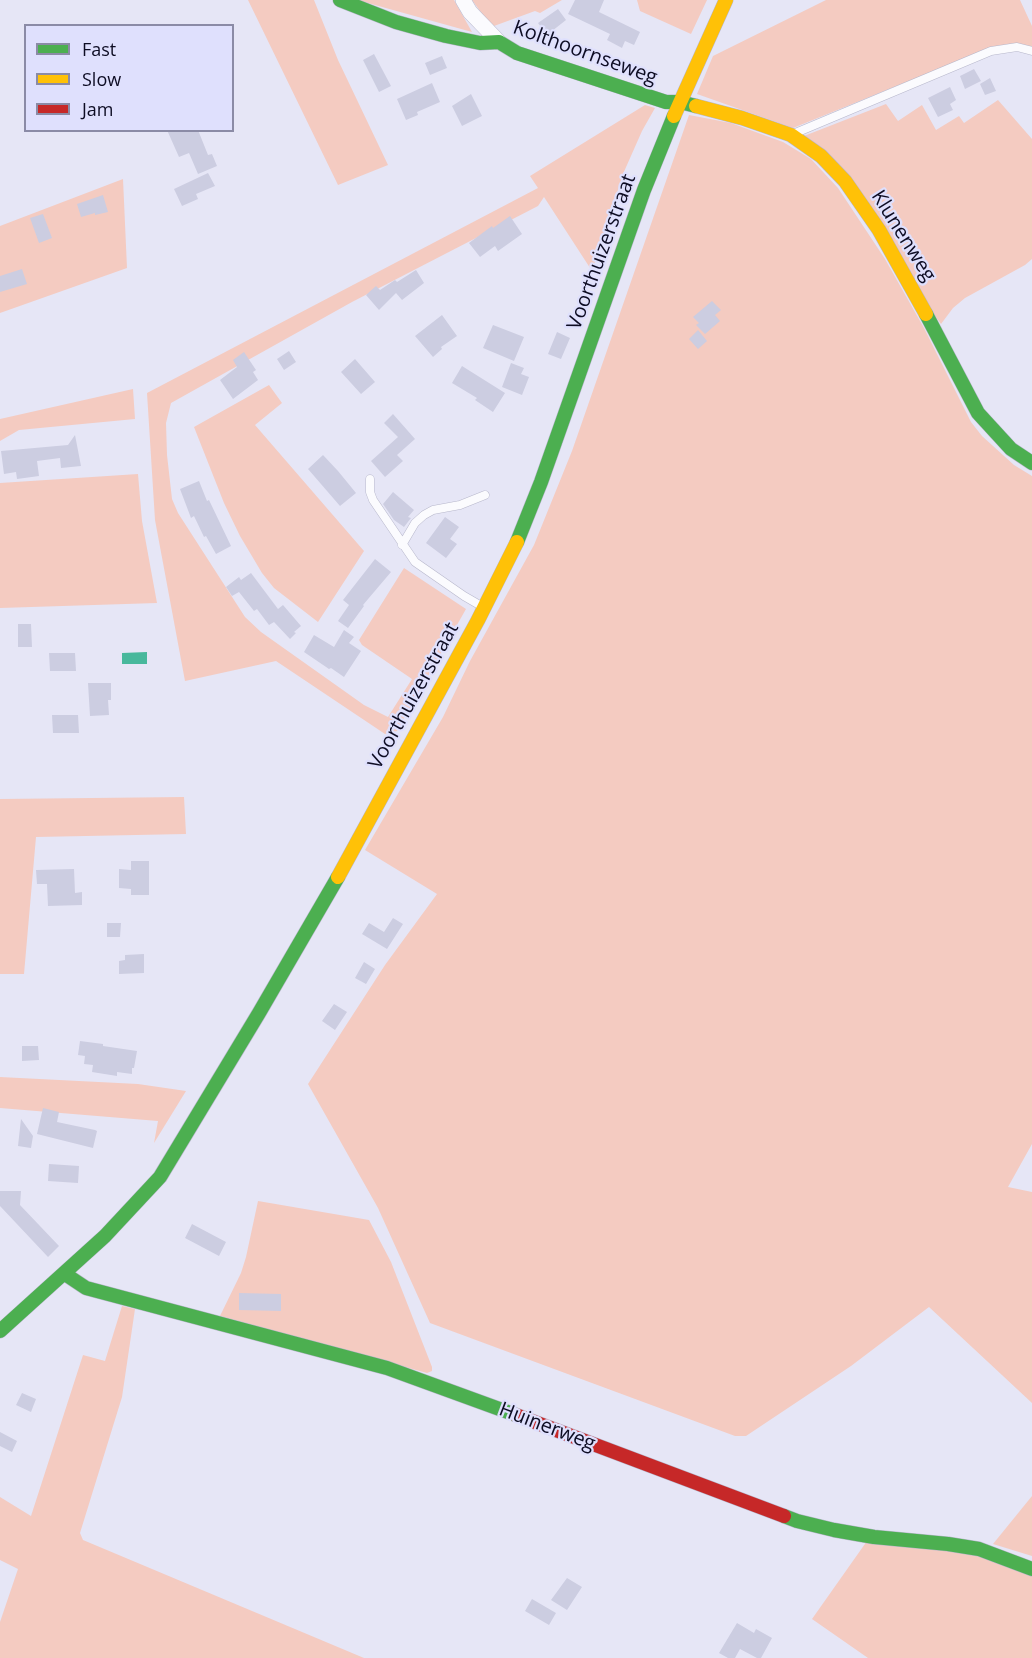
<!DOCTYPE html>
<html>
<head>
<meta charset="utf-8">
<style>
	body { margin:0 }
	#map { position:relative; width:1032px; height:1658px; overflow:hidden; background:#e6e6f6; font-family:"Open Sans",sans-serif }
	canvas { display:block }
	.legend { position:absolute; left:24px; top:24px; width:210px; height:108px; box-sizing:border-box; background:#dfe0fd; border:2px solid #8b8ba6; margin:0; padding:8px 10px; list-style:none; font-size:18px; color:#0d0c23 }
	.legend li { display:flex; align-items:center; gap:12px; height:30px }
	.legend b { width:30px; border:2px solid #8b8ba6 }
</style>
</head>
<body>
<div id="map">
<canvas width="1032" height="1658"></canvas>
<ul class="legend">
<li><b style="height:8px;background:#4caf50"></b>Fast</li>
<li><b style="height:8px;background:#ffc107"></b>Slow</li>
<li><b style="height:8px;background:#c62828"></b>Jam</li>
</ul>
</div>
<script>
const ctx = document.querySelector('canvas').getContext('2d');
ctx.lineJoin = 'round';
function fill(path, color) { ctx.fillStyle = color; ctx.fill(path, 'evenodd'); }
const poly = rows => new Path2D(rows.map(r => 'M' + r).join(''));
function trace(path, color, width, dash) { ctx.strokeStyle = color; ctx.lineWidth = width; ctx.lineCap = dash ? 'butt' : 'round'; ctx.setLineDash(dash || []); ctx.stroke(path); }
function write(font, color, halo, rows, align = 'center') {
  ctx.font = font + ' "Open Sans",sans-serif'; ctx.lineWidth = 4.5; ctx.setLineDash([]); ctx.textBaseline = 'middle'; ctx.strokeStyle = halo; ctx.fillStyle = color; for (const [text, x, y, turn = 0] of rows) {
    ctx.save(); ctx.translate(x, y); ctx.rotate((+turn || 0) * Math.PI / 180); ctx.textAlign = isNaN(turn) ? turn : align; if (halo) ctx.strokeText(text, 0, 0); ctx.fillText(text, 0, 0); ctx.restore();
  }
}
fill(poly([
	[248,0,314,0,338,60,388,165,338,185],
	[357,0,454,0,472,32],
	[472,0,562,0,540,13,535,11,494,26,485,18],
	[637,0,707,0,691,34,640,11],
	[826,0,1020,0,1032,26,1032,49,990,51,904,83,793,128,697,94,713,56],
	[998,100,1032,139,1032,259,1025,265,965,298,953,308,941,324,804,136,886,104,898,121,922,105,936,130,959,116,964,123],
	[645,105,655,108,642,131,623,174,592,271,544,197,538,206,352,302,171,403,166,423,167,455,172,499,178,513,245,617,261,632,364,705,388,717,412,679,362,645,359,640,404,568,466,609,397,731,385,734,276,661,185,681,155,520,147,393,538,188,530,176],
	[689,115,731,123,783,142,811,159,838,188,885,259,924,328,971,422,982,436,1014,465,1032,476,1032,1144,1008,1187,1032,1192,1032,1403,929,1307,851,1366,746,1436,735,1436,430,1323,378,1208,308,1084,385,965,437,894,365,850,443,717,470,661,534,545,572,451],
	[123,179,127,268,0,313,0,226],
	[269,385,282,403,255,425,364,551,318,622,274,588,262,573,240,536,224,503,194,427],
	[133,389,135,419,19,430,0,441,0,419],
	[138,474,142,521,157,603,0,608,0,483],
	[184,797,186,834,36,837,24,974,0,974,0,799],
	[0,1077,138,1084,186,1091,154,1143,158,1121,0,1108],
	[258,1201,369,1220,391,1262,432,1367,432,1371,427,1373,220,1316,241,1273,246,1257],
	[122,1306,135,1309,122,1397,80,1533,83,1540,364,1658,0,1658,0,1622,18,1569,0,1560,0,1497,31,1516,83,1355,105,1361],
	[1032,1496,1032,1556,993,1544],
	[867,1541,977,1553,1032,1573,1032,1658,868,1658,812,1619]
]), '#f4cbc1');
fill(poly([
	[147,652,147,664,122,664,122,653]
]), '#48b89c');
fill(poly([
	[575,0,604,0,599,12,640,32,634,45,625,41,622,48,607,40,610,34,568,14],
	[558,9,566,20,547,35,538,23],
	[374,54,391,86,379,92,363,60],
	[442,56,447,68,430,75,425,63],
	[974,69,981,81,965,89,960,76],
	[990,78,996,91,985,95,980,84],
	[432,83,440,102,417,112,418,115,406,120,397,99],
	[950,87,956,100,950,104,953,110,938,117,928,98],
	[471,94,482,116,462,126,452,106],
	[167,130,198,130,208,155,212,154,217,166,198,174,189,153,179,157],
	[208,173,215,186,196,194,198,199,182,206,174,189],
	[103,195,108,212,95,215,95,213,81,217,77,204],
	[43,214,52,238,39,243,30,218],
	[510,216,522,234,498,251,495,246,480,257,469,243,492,226,493,228],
	[22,269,27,284,0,292,0,276],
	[416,270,424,283,402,300,396,293,379,310,366,295,376,286,380,290,395,280,397,282],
	[712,301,721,310,715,315,720,321,705,334,696,325,699,323,693,317],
	[442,315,457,336,441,347,442,349,433,357,415,336],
	[493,325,524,337,514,361,483,348],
	[698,330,707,341,698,349,689,339],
	[557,332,570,338,561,359,548,354],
	[289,351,296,362,284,370,277,359],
	[244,352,256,370,253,372,258,380,233,399,220,380,237,367,233,360],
	[355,359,375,382,361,394,341,372],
	[511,363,524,368,521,374,529,377,522,395,502,387],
	[462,366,505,393,493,412,475,400,477,398,452,383],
	[393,414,415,439,397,455,403,461,385,477,371,461,398,437,384,423],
	[75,435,81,466,61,468,60,458,37,461,39,476,17,479,16,472,4,474,1,451,68,445],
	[323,455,338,471,356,493,340,506,308,469],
	[199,481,207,501,209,500,231,546,216,554,206,536,204,537,194,516,191,518,180,489],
	[393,492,414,510,408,517,411,518,404,527,394,520,383,504],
	[445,517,459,527,450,539,457,544,446,558,426,543],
	[375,559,391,572,363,605,364,606,348,628,338,621,349,605,343,600],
	[251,573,278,609,283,605,301,626,294,632,296,633,290,639,274,622,269,625,257,609,254,611,239,592,232,596,226,587,239,577,241,580],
	[18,624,31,624,32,647,18,647],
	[344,630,354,637,349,643,361,651,344,677,331,668,329,669,304,652,314,635,334,647],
	[49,653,75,653,76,671,50,671],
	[88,683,111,683,111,700,108,700,109,715,90,716],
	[52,715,78,715,79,733,53,733],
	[131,861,149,861,149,895,131,895,131,889,119,888,119,869,131,870],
	[74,869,75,893,82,892,82,905,48,906,47,884,37,884,36,870],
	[393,918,403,924,387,949,362,934,369,923,384,932],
	[107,923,121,923,120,937,107,937],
	[144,954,144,973,119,974,119,961,125,960,125,955],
	[364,962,375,969,366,984,355,978],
	[334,1004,347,1012,335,1030,322,1021],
	[80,1041,103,1044,103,1046,137,1051,134,1068,132,1068,132,1074,117,1072,117,1076,92,1072,93,1065,84,1064,85,1056,78,1055],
	[22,1046,38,1046,39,1060,22,1061],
	[43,1108,59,1112,57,1122,95,1130,97,1131,93,1148,37,1134],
	[21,1119,33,1136,31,1148,18,1146],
	[49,1164,79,1166,78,1183,48,1181],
	[0,1191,21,1191,20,1205,59,1246,48,1257,0,1206],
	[192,1224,226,1242,219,1256,185,1238],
	[239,1293,281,1294,281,1311,239,1310],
	[22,1393,36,1399,31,1412,16,1405],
	[0,1432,17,1441,12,1452,0,1446],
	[567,1578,582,1587,567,1610,551,1600],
	[532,1599,556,1613,549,1625,525,1611],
	[737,1623,754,1633,756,1629,772,1638,761,1658,757,1658,740,1649,735,1658,728,1658,719,1653]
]), '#cccde1');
const lane = poly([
	[793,134,991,51,1017,47,1032,51],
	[370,479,370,492,373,500,415,562,464,596,483,607],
	[402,545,415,523,424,515,433,510,460,505,485,495]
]);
const street = poly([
	[463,0,470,12,499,42]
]);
const fast = poly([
	[340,0,396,22,446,36,480,43,499,42,517,53,666,102,680,102,696,106],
	[926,314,978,413,1011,449,1032,463],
	[517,542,541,482,644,190,674,116],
	[65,1274,86,1288,387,1368,516,1415],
	[0,1331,105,1236,160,1177,259,1013,338,877],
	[784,1516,797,1521,834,1530,874,1537,948,1544,979,1549,1032,1569]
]);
const slow = poly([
	[696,106,742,118,791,135,821,156,845,181,879,230,926,314],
	[674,116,726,0],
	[338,877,478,620,517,542]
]);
const jam = poly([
	[516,1415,784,1516]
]);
trace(lane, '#b7b7cb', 9);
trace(street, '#b7b7cb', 16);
trace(fast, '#b7b7cb', 15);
trace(slow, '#b7b7cb', 15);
trace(jam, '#b7b7cb', 15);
trace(lane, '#fbfbfe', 8);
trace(street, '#fbfbfe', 15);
trace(fast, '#4caf50', 14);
trace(slow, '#ffc107', 14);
trace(jam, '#c62828', 14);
write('20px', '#0d0c23', '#dfe0fd', [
	["Kolthoornseweg",585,53,20],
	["Klunenweg",903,236,58],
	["Voorthuizerstraat",602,252,-70],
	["Voorthuizerstraat",414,696,-61],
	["Huinerweg",547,1427,21]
]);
</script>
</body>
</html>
